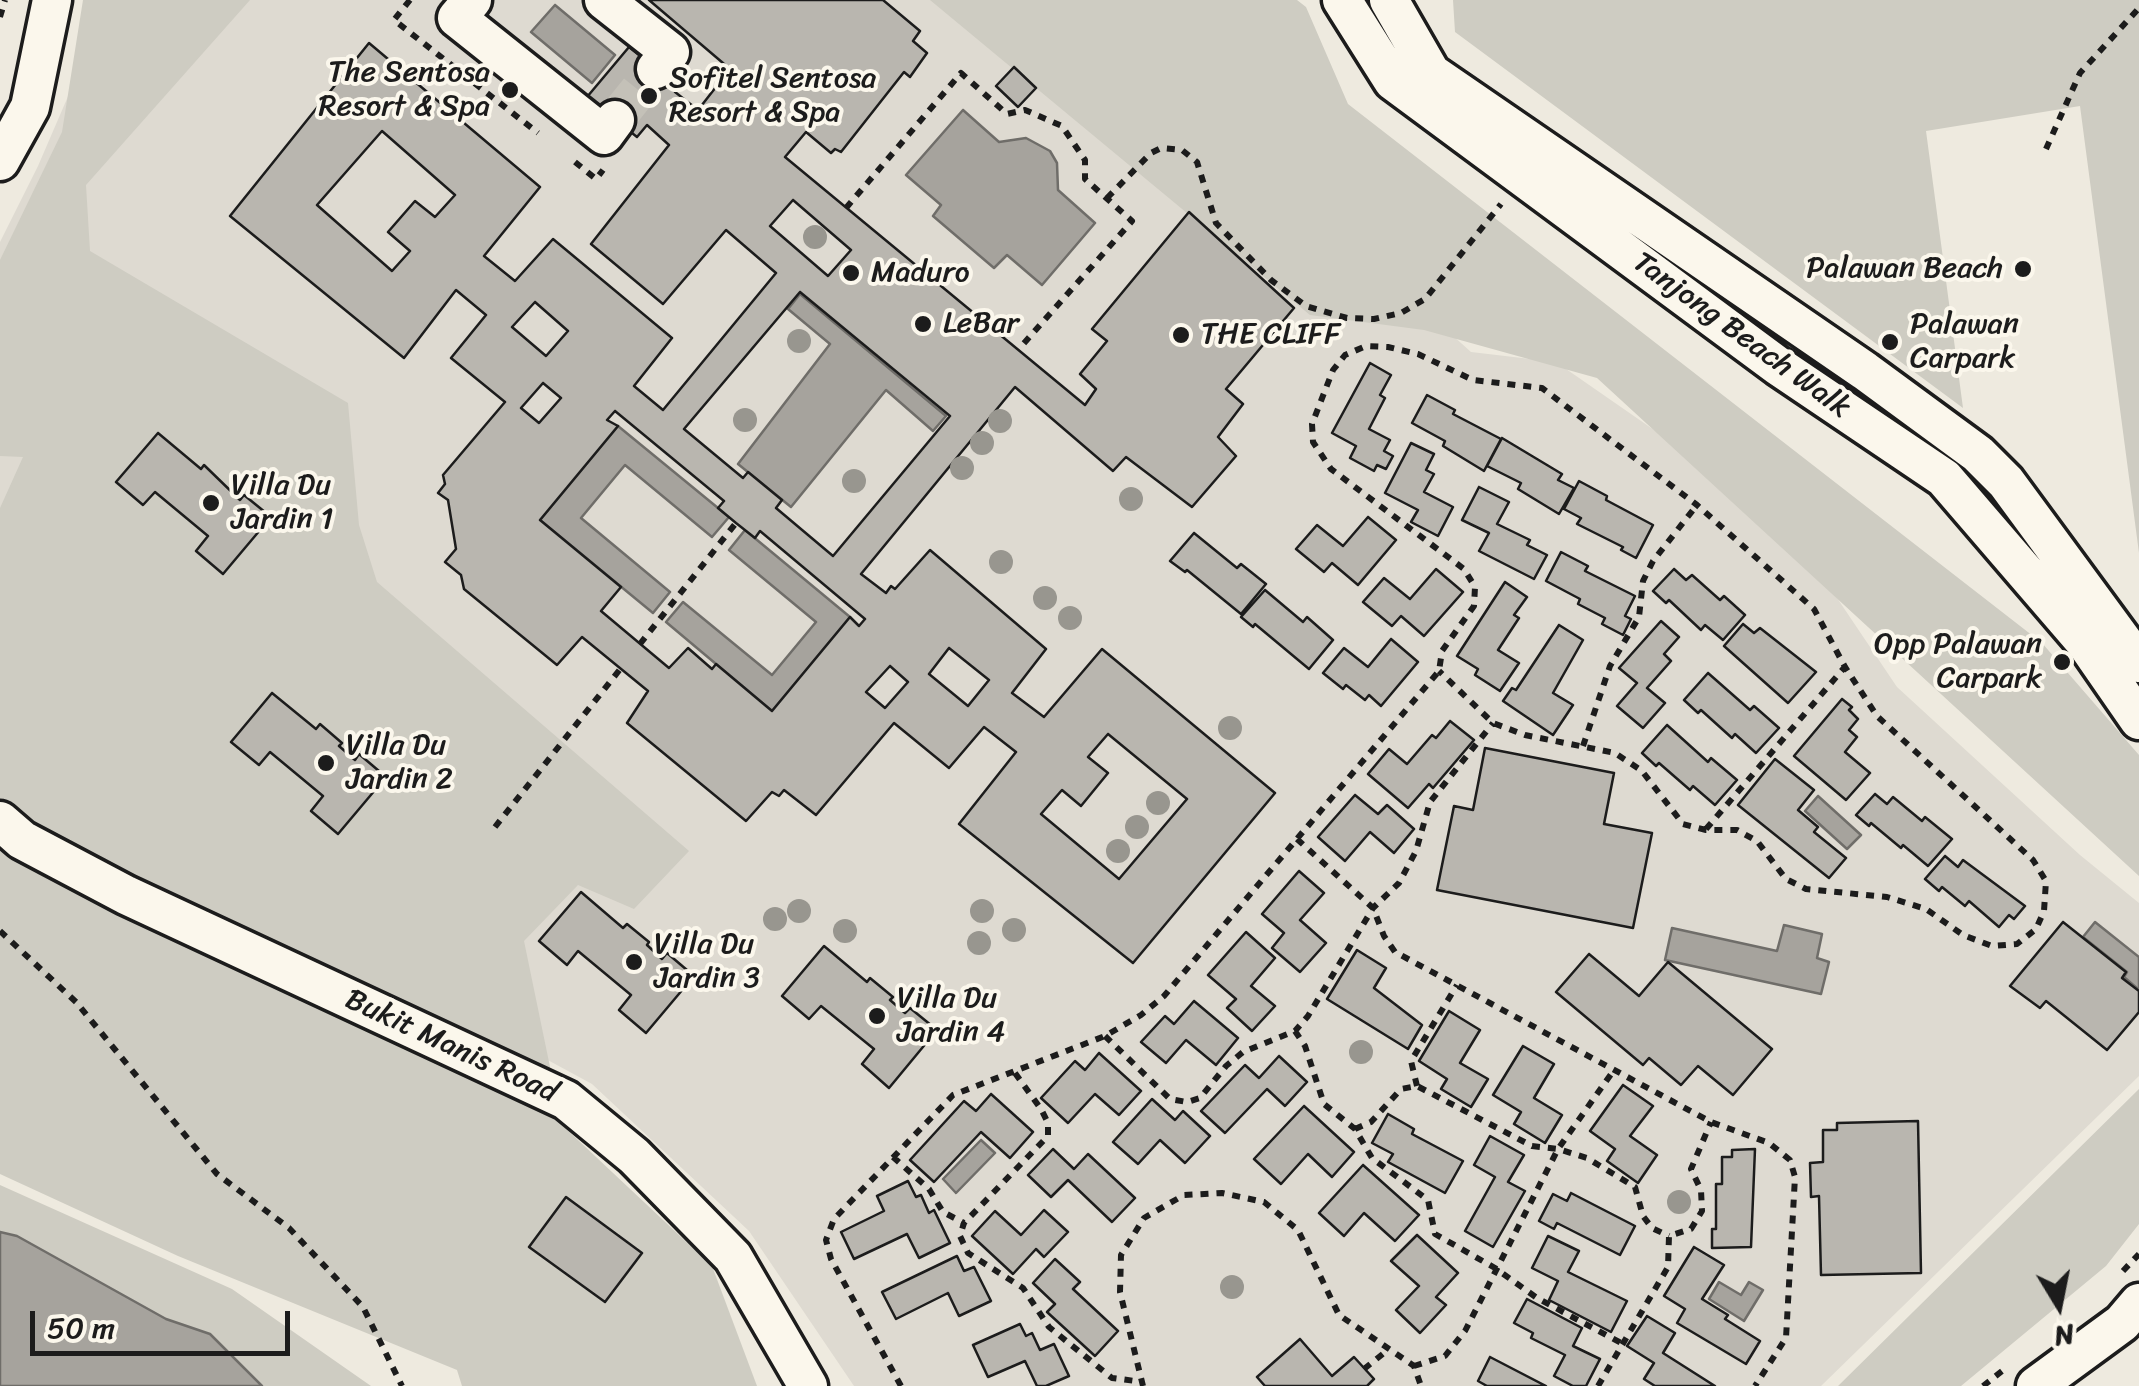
<!DOCTYPE html>
<html>
<head>
<meta charset="utf-8">
<style>
	body { margin:0 }
	#map { position:relative; width:2139px; height:1386px; overflow:hidden; background:#eeeadf; font-family:Sriracha,sans-serif }
	canvas { display:block }
	.north { position:absolute; left:2009px; top:1256px; width:100px; height:100px; -webkit-text-stroke:8px #fbf7ec; paint-order:stroke; rotate:170deg; font-size:28px; font-weight:700; line-height:40px; text-align:center; color:#1c1c1c }
	.north::after { content:''; display:block; margin:auto; width:35px; height:45px; background:#1c1c1c; clip-path:polygon(50% 0,100% 100%,50% 72%,0 100%) }
	.scale { position:absolute; left:30px; top:1311px; width:260px; height:45px; box-sizing:border-box; border:5px solid #1c1c1c; border-top:0; padding-left:12px; font-size:30px; line-height:35px; white-space:nowrap; color:#1c1c1c; -webkit-text-stroke:8px #fbf7ec; paint-order:stroke }
</style>
</head>
<body>
<div id="map">
<canvas width="2139" height="1386"></canvas>
<div class="north">N</div>
<div class="scale">50 m</div>
</div>
<script>
const ctx = document.querySelector('canvas').getContext('2d');
ctx.lineJoin = 'round';
function fill(path, color) { ctx.fillStyle = color; ctx.fill(path, 'evenodd'); }
const poly = rows => new Path2D(rows.map(r => 'M' + r).join(''));
function trace(path, color, width, dash) { ctx.strokeStyle = color; ctx.lineWidth = width; ctx.lineCap = dash ? 'butt' : 'round'; ctx.setLineDash(dash || []); ctx.stroke(path); }
function write(font, color, halo, rows, align = 'center') {
  ctx.font = font + ' Sriracha,sans-serif'; ctx.lineWidth = 8; ctx.setLineDash([]); ctx.textBaseline = 'middle'; ctx.strokeStyle = halo; ctx.fillStyle = color; for (const [text, x, y, turn = 0] of rows) {
    ctx.save(); ctx.translate(x, y); ctx.rotate((+turn || 0) * Math.PI / 180); ctx.textAlign = isNaN(turn) ? turn : align; if (halo) ctx.strokeText(text, 0, 0); ctx.fillText(text, 0, 0); ctx.restore();
  }
}
fill(poly([
	[94,0,1022,0,1411,298,1471,352,1556,362,1693,457,1833,592,1897,687,2080,855,2139,903,2139,1076,1821,1386,854,1386,749,1231,592,1084,461,1013,0,737,0,242,38,166,91,43]
]), '#dedad1');
fill(poly([
	[83,0,250,0,86,185,90,251,348,403,359,525,377,582,689,851,634,909,578,885,524,941,562,1125,712,1266,757,1386,462,1386,457,1370,178,1256,0,1174,0,508,23,457,0,456,0,260,62,132],
	[930,0,1297,0,1306,7,1348,104,2042,643,2139,755,2139,876,1597,378,1424,330,1310,315],
	[1453,0,2139,0,2139,553,2080,106,1926,131,1963,408,1455,32],
	[2139,1089,2139,1224,2106,1266,1961,1386,1838,1386],
	[0,1185,232,1289,371,1386,0,1386]
]), '#ceccc2');
const water = poly([
	[555,5,615,55,592,83,531,32,555,5],
	[963,110,999,142,1026,138,1050,151,1057,163,1058,190,1095,223,1042,285,1007,255,994,268,933,216,941,205,906,175,963,110],
	[800,294,946,416,933,431,886,390,791,507,738,464,830,344,788,309,800,294],
	[618,426,729,517,712,537,625,465,581,518,670,592,653,613,540,520,618,426],
	[745,530,850,617,772,711,666,622,683,602,772,675,816,622,729,550,745,530],
	[1818,796,1861,835,1847,849,1805,811,1818,796],
	[2095,922,2139,957,2139,990,2124,977,2127,972,2083,937,2095,922],
	[1784,925,1822,934,1817,958,1829,962,1821,994,1665,960,1672,928,1777,951,1784,925],
	[981,1140,995,1153,956,1193,943,1179,981,1140],
	[0,1232,17,1236,166,1319,210,1334,262,1386,0,1386,0,1232],
	[1719,1282,1741,1295,1749,1282,1763,1290,1744,1321,1709,1299,1719,1282]
]);
fill(water, '#a6a39d');
trace(water, '#6f6d69', 2.5);
const building = poly([
	[649,0,883,0,920,31,913,41,927,53,910,77,904,72,841,152,835,149,831,153,806,132,785,157,1085,405,1096,389,1080,374,1107,341,1092,329,1189,212,1294,308,1226,389,1243,404,1218,437,1236,456,1192,507,1126,457,1113,471,1015,387,861,574,886,593,891,586,895,589,930,550,1046,649,1012,693,1044,717,1102,649,1275,793,1133,963,959,824,1016,752,984,727,949,768,894,723,816,815,784,790,779,796,772,792,746,821,627,723,648,691,582,637,557,665,464,589,461,575,445,562,456,549,448,500,438,493,445,484,443,475,505,402,451,358,486,315,456,290,404,358,230,216,369,43,540,187,484,256,515,281,553,239,672,338,634,386,663,410,776,273,726,230,663,304,591,244,669,145,647,125,637,137,587,97,629,47,679,87,675,92,698,110,730,69,649,0],
	[382,131,455,195,435,217,415,201,388,232,410,251,392,271,317,205,382,131],
	[793,200,851,250,828,276,770,226,793,200],
	[800,292,950,416,833,556,776,508,782,500,748,472,743,478,684,429,800,292],
	[535,302,568,331,546,356,512,327,535,302],
	[543,383,561,398,539,423,521,408,543,383],
	[615,411,724,501,718,508,736,523,755,538,760,531,865,619,859,626,850,617,772,711,716,664,712,669,688,648,669,668,601,611,621,587,540,520,618,426,607,420,615,411],
	[949,648,989,680,968,706,929,674,949,648],
	[890,666,908,682,885,708,866,692,890,666],
	[1108,734,1187,799,1119,879,1041,814,1062,790,1081,806,1108,773,1088,757,1108,734],
	[1014,67,1036,88,1018,107,996,86,1014,67],
	[1370,363,1391,375,1380,395,1385,398,1369,429,1390,440,1384,451,1393,456,1386,469,1377,465,1374,471,1350,458,1356,446,1332,433,1370,363],
	[1427,395,1455,410,1453,414,1501,439,1484,471,1443,446,1445,441,1412,423,1427,395],
	[158,433,201,469,204,465,240,500,244,495,271,517,223,574,196,551,208,536,155,492,143,505,116,482,158,433],
	[1502,438,1562,474,1558,480,1574,488,1559,514,1518,489,1521,483,1487,466,1502,438],
	[1411,443,1434,454,1426,470,1434,474,1424,492,1453,507,1438,536,1411,522,1418,510,1385,493,1411,443],
	[1579,481,1607,496,1606,500,1653,525,1636,558,1621,550,1623,547,1577,524,1581,518,1564,509,1579,481],
	[1479,487,1509,502,1497,524,1530,540,1527,545,1547,555,1534,579,1479,551,1489,533,1462,520,1479,487],
	[1368,517,1396,540,1358,585,1332,563,1324,572,1296,549,1317,525,1343,546,1368,517],
	[1194,533,1237,568,1241,564,1266,584,1241,614,1187,570,1185,572,1170,561,1194,533],
	[1561,552,1588,566,1585,571,1635,596,1625,616,1631,619,1623,635,1602,624,1605,618,1578,604,1580,599,1546,581,1561,552],
	[1436,569,1463,592,1424,636,1401,616,1392,626,1363,602,1384,578,1410,599,1436,569],
	[1674,569,1686,580,1692,575,1720,600,1724,596,1745,615,1723,640,1705,625,1701,630,1669,600,1666,603,1653,591,1674,569],
	[1505,582,1527,597,1514,615,1519,618,1498,650,1519,663,1500,691,1475,675,1478,669,1457,656,1505,582],
	[1265,590,1303,622,1307,617,1333,640,1309,669,1255,624,1253,627,1241,617,1265,590],
	[1661,621,1679,637,1664,654,1671,661,1647,688,1665,703,1643,728,1617,706,1637,683,1619,668,1661,621],
	[1743,624,1754,633,1760,628,1816,672,1788,703,1724,646,1743,624],
	[1559,625,1583,640,1553,693,1573,705,1553,735,1503,701,1512,688,1516,690,1559,625],
	[1391,639,1418,662,1381,706,1369,695,1365,700,1346,685,1343,689,1323,673,1344,648,1368,667,1391,639],
	[1708,673,1750,710,1754,706,1779,728,1756,753,1735,734,1732,738,1701,710,1698,713,1684,700,1708,673],
	[272,693,316,729,320,724,342,743,339,746,355,760,359,754,386,777,338,834,311,811,323,796,270,752,259,765,231,742,272,693],
	[1842,699,1852,707,1849,710,1858,719,1849,730,1857,737,1845,752,1870,773,1846,800,1794,756,1842,699],
	[1450,721,1474,740,1433,788,1429,784,1408,808,1368,774,1389,749,1407,764,1432,735,1436,738,1450,721],
	[1667,725,1708,762,1711,758,1737,780,1715,805,1693,786,1690,790,1659,763,1656,766,1642,753,1667,725],
	[1485,748,1614,773,1604,824,1652,833,1633,928,1437,890,1454,806,1473,810,1485,748],
	[1775,759,1814,790,1798,810,1818,827,1814,832,1846,858,1829,878,1738,805,1775,759],
	[1875,794,1887,804,1893,797,1922,821,1925,817,1952,839,1928,866,1903,845,1901,848,1871,823,1869,826,1856,815,1875,794],
	[1355,795,1378,814,1387,805,1414,829,1394,853,1370,832,1345,861,1318,837,1355,795],
	[1945,856,1958,867,1963,860,2025,906,2014,919,2009,915,1999,927,1969,901,1965,906,1942,887,1939,891,1925,879,1945,856],
	[1299,871,1324,893,1300,920,1326,943,1300,972,1272,948,1284,933,1262,914,1299,871],
	[581,892,623,928,627,924,649,942,647,945,662,959,667,953,694,976,646,1033,619,1010,631,995,578,951,567,965,539,941,581,892],
	[2063,922,2126,972,2122,978,2139,991,2139,1012,2107,1050,2046,1001,2040,1008,2010,986,2063,922],
	[1246,932,1275,958,1251,986,1275,1006,1252,1031,1227,1008,1236,999,1208,975,1246,932],
	[824,946,867,982,870,978,893,997,890,1000,905,1013,910,1008,937,1030,889,1088,862,1064,874,1049,821,1006,809,1019,782,996,824,946],
	[1357,950,1386,968,1374,988,1422,1025,1408,1049,1327,999,1357,950],
	[1589,954,1639,996,1668,962,1772,1049,1733,1095,1698,1066,1681,1085,1649,1058,1643,1065,1556,992,1589,954],
	[1194,1001,1238,1038,1216,1065,1186,1040,1166,1063,1141,1042,1165,1016,1174,1024,1194,1001],
	[1449,1011,1480,1030,1460,1063,1488,1079,1471,1107,1441,1089,1447,1079,1419,1061,1449,1011],
	[1523,1046,1554,1064,1534,1098,1562,1115,1545,1143,1514,1124,1521,1112,1493,1095,1523,1046],
	[1099,1053,1141,1091,1119,1115,1095,1094,1068,1123,1041,1098,1075,1061,1085,1070,1099,1053],
	[1279,1056,1307,1082,1285,1106,1267,1089,1225,1133,1201,1111,1245,1065,1259,1078,1279,1056],
	[1623,1085,1653,1106,1630,1136,1657,1155,1638,1183,1607,1161,1615,1149,1590,1131,1623,1085],
	[991,1094,1033,1132,1010,1158,981,1132,934,1182,910,1160,964,1101,976,1111,991,1094],
	[1152,1099,1175,1120,1183,1111,1210,1136,1185,1163,1160,1140,1138,1164,1113,1142,1152,1099],
	[1304,1106,1354,1152,1332,1177,1308,1154,1281,1184,1254,1159,1304,1106],
	[1388,1114,1414,1129,1412,1134,1463,1161,1445,1193,1388,1162,1393,1154,1372,1143,1388,1114],
	[1918,1121,1921,1273,1821,1275,1819,1196,1811,1197,1810,1163,1823,1162,1823,1130,1837,1130,1837,1123,1918,1121],
	[1490,1136,1524,1155,1508,1182,1525,1191,1493,1247,1465,1231,1495,1177,1474,1165,1490,1136],
	[1053,1149,1074,1169,1088,1154,1135,1198,1112,1222,1068,1180,1051,1197,1028,1175,1053,1149],
	[1755,1149,1751,1247,1712,1248,1712,1229,1716,1229,1716,1184,1722,1184,1722,1157,1732,1157,1732,1150,1755,1149],
	[1363,1165,1419,1215,1395,1241,1364,1213,1344,1236,1319,1213,1363,1165],
	[908,1181,916,1197,921,1195,929,1213,934,1210,950,1243,919,1258,907,1234,854,1259,841,1232,884,1211,877,1196,908,1181],
	[1571,1193,1635,1226,1620,1255,1557,1223,1554,1229,1539,1221,1553,1194,1567,1201,1571,1193],
	[566,1197,642,1253,605,1302,529,1247,566,1197],
	[1044,1210,1068,1232,1044,1257,1036,1249,1013,1274,972,1236,995,1211,1021,1235,1044,1210],
	[1417,1235,1458,1273,1436,1297,1446,1305,1420,1333,1396,1310,1419,1286,1391,1261,1417,1235],
	[1548,1236,1579,1251,1568,1272,1627,1301,1611,1332,1549,1300,1558,1281,1532,1268,1548,1236],
	[1694,1247,1724,1265,1702,1299,1728,1315,1725,1319,1760,1341,1746,1364,1677,1323,1685,1309,1664,1296,1694,1247],
	[957,1256,964,1271,974,1267,991,1301,959,1316,948,1293,896,1319,882,1292,957,1256],
	[1055,1259,1080,1282,1073,1289,1118,1331,1095,1356,1047,1312,1055,1304,1033,1283,1055,1259],
	[1527,1299,1582,1328,1573,1346,1600,1359,1586,1386,1573,1386,1554,1376,1565,1355,1531,1338,1533,1333,1514,1323,1527,1299],
	[1647,1316,1675,1333,1663,1353,1715,1386,1655,1386,1644,1379,1654,1363,1627,1346,1647,1316],
	[1020,1324,1026,1336,1032,1333,1040,1350,1054,1344,1069,1376,1046,1386,1037,1386,1025,1361,988,1377,973,1345,1020,1324],
	[1300,1339,1332,1376,1354,1357,1374,1379,1367,1386,1265,1386,1257,1377,1300,1339],
	[1490,1357,1546,1386,1487,1386,1478,1381,1490,1357]
]);
fill(building, '#b9b6af');
trace(building, '#1c1c1c', 2.5);
trace(poly([
	[615,120,656,69]
]), '#c4c1b8', 38, [38, 19]);
const minor = poly([
	[472,0,457,18,604,135,615,120],
	[604,0,670,52,656,69],
	[1342,0,1393,81,1778,366,1944,478,2085,642,2139,720],
	[1389,0,1431,73,1865,371,1978,454,2006,482,2139,663],
	[0,161,30,107,52,0],
	[0,821,22,840,126,895,566,1100,634,1156,733,1257,808,1386],
	[2036,1386,2122,1323,2139,1303]
]);
trace(minor, '#1c1c1c', 45);
trace(poly([
	[410,0,394,20,538,133],
	[0,17,5,0],
	[2046,149,2080,73,2139,8],
	[575,162,596,179,603,170],
	[1107,198,1151,153,1161,148,1182,150,1197,162,1216,223,1271,280,1306,306,1347,318,1374,319,1401,313,1425,299,1501,204],
	[846,208,961,73,1007,114,1025,110,1062,126,1085,160,1085,179,1132,221,1018,350],
	[640,644,736,523],
	[1583,746,1610,666,1639,617,1643,581,1653,561,1697,505],
	[495,827,621,668],
	[1706,829,1844,668],
	[1297,839,1373,908,1384,936,1395,952,1711,1122,1769,1143,1790,1160,1795,1177,1786,1338,1755,1386],
	[0,931,76,1002,217,1174,289,1228,363,1307,402,1386],
	[1295,1031,1305,1046,1324,1104,1355,1129,1372,1158,1428,1200,1435,1234,1495,1268,1537,1298,1623,1344],
	[1105,1036,1170,1099,1187,1102,1200,1098,1226,1066,1243,1052,1295,1031,1308,1016,1373,908,1399,883,1416,851,1430,802,1493,723],
	[1015,1073,1041,1109,1048,1123,1048,1136,964,1223,960,1236,968,1253,1023,1288,1049,1327,1112,1378,1143,1382],
	[1417,1086,1411,1061,1457,985],
	[1355,1129,1371,1122,1401,1089,1417,1086,1532,1146,1558,1149,1587,1158,1635,1187,1643,1216,1652,1228,1669,1236],
	[893,1157,929,1189,943,1212,964,1223],
	[2123,1271,2139,1254],
	[1414,1366,1445,1356,1465,1331,1558,1149,1614,1070],
	[1364,1369,1389,1349],
	[901,1386,831,1259,826,1240,834,1219,953,1095,1105,1036,1141,1015,1164,996,1439,671,1442,651,1474,606,1475,587,1464,569,1331,469,1313,442,1312,424,1333,370,1345,355,1366,346,1388,347,1418,354,1473,380,1542,388,1697,505,1814,609,1845,667,1877,716,2033,860,2046,881,2044,911,2036,929,2017,944,1992,946,1963,935,1926,909,1887,897,1806,889,1786,879,1757,841,1737,830,1706,830,1683,824,1642,771,1615,753,1525,735,1493,723,1439,671],
	[1143,1386,1120,1292,1121,1255,1144,1218,1184,1195,1222,1193,1264,1202,1298,1230,1339,1315,1414,1366,1421,1386],
	[1598,1386,1668,1267,1669,1236,1691,1229,1702,1211,1701,1190,1691,1169,1711,1122],
	[1983,1386,2006,1368]
]), '#1c1c1c', 6, [8, 8]);
trace(minor, '#fbf7ec', 38);
ctx.fillStyle = '#98968f';
for (const [x, y] of [
	[815,237],
	[799,341],
	[745,420],
	[1000,421],
	[982,443],
	[962,468],
	[854,481],
	[1131,499],
	[1001,562],
	[1045,598],
	[1070,618],
	[1230,728],
	[1158,803],
	[1137,827],
	[1118,851],
	[799,911],
	[982,911],
	[775,919],
	[1014,930],
	[845,931],
	[979,943],
	[1361,1052],
	[1679,1202],
	[1232,1287]
]) { ctx.beginPath(); ctx.arc(x, y, 12, 0, 2 * Math.PI); ctx.fill(); }
for (const [x, y, r, color] of [
	[510,90,10,"#1c1c1c"],
	[649,96,10,"#1c1c1c"],
	[2023,269,10,"#1c1c1c"],
	[851,273,10,"#1c1c1c"],
	[923,324,10,"#1c1c1c"],
	[1181,335,10,"#1c1c1c"],
	[1890,342,10,"#1c1c1c"],
	[211,503,10,"#1c1c1c"],
	[2062,662,10,"#1c1c1c"],
	[326,763,10,"#1c1c1c"],
	[634,962,10,"#1c1c1c"],
	[877,1016,10,"#1c1c1c"]
]) { const dot = new Path2D(); dot.arc(x, y, r, 0, 2 * Math.PI); ctx.fillStyle = color; ctx.fill(dot); trace(dot, '#fbf7ec', 4); }
write('30px', '#1c1c1c', '#fbf7ec', [
	["The Sentosa",490,73,"right"],
	["Resort & Spa",490,107,"right"],
	["Sofitel Sentosa",669,79],
	["Resort & Spa",669,113],
	["Palawan Beach",2003,269,"right"],
	["Maduro",871,273],
	["LeBar",943,324],
	["Palawan",1910,325],
	["Carpark",1910,359],
	["THE CLIFF",1201,335],
	["Villa Du",231,486],
	["Jardin 1",231,520],
	["Opp Palawan",2042,645,"right"],
	["Carpark",2042,679,"right"],
	["Villa Du",346,746],
	["Jardin 2",346,780],
	["Villa Du",654,945],
	["Jardin 3",654,979],
	["Villa Du",897,999],
	["Jardin 4",897,1033]
], 'left');
write('30px', '#1c1c1c', '#fbf7ec', [
	["Tanjong Beach Walk",1741,336,36],
	["Bukit Manis Road",451,1047,25]
]);
</script>
</body>
</html>
